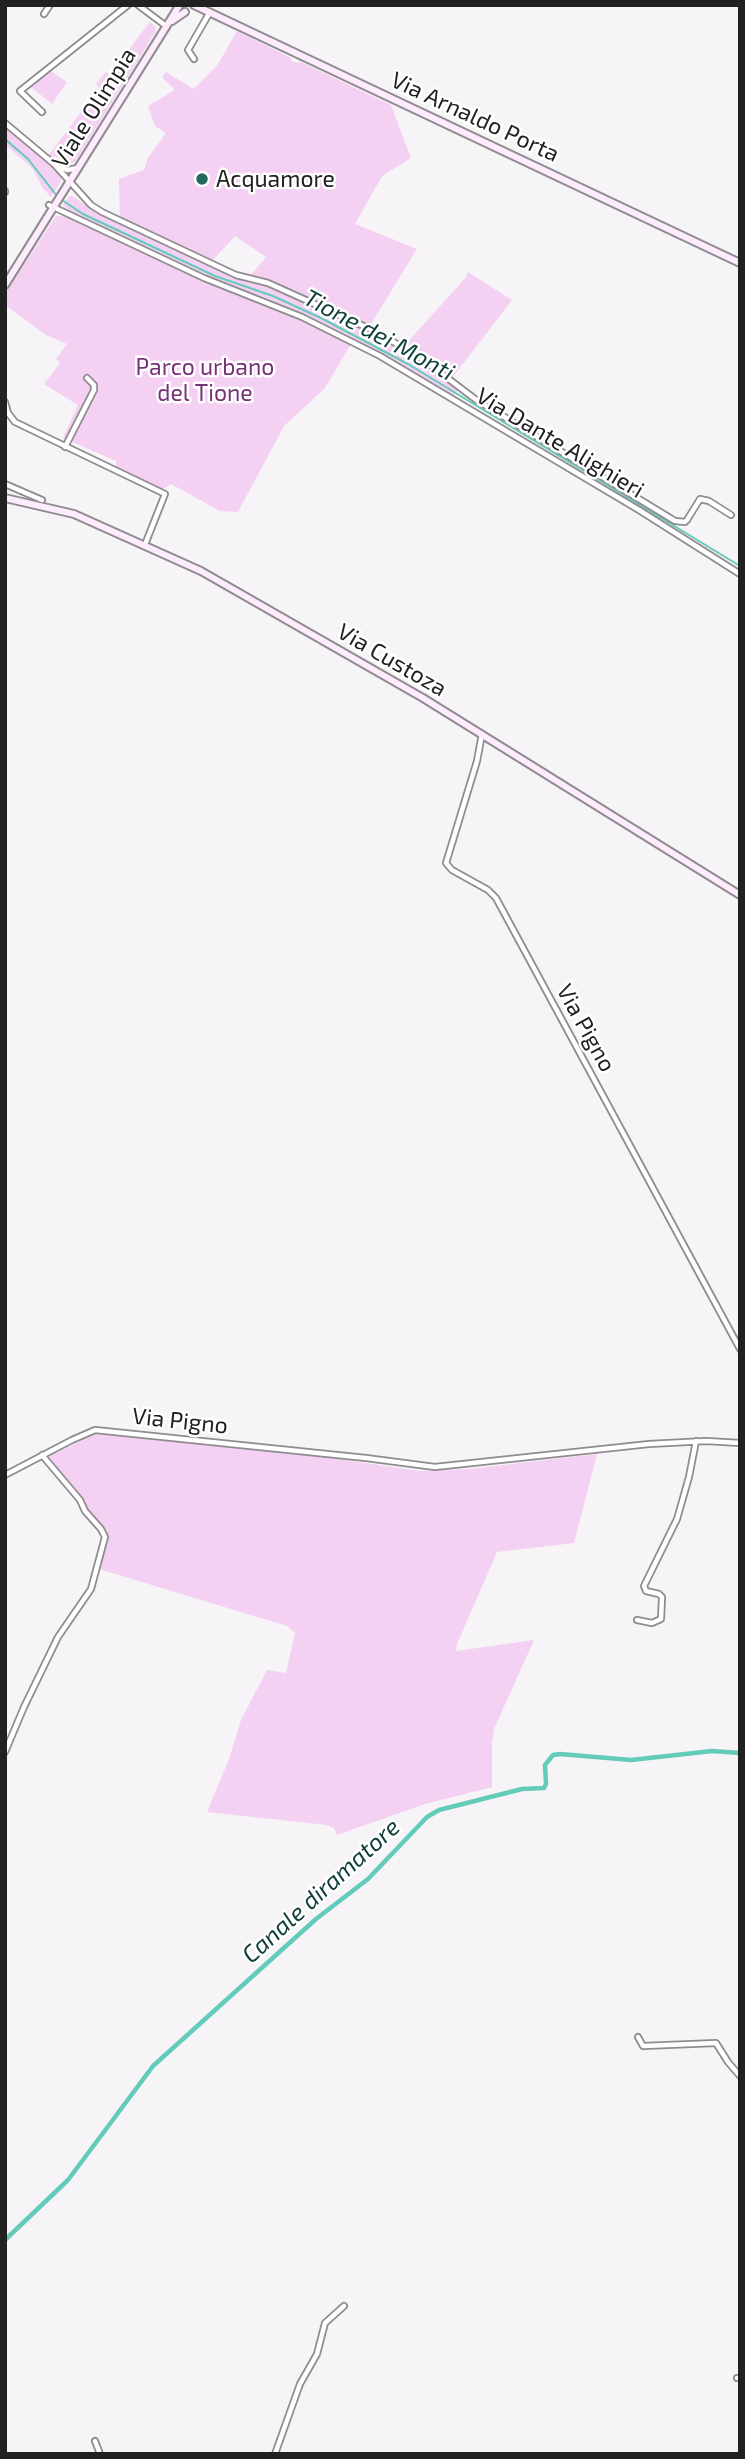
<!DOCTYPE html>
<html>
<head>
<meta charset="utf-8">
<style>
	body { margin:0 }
	#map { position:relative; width:745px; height:2459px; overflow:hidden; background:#f6f4f6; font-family:"Exo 2",sans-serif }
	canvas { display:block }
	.frame { position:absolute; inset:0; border:7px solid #212121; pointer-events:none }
</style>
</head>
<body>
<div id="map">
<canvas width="745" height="2459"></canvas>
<div class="frame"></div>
</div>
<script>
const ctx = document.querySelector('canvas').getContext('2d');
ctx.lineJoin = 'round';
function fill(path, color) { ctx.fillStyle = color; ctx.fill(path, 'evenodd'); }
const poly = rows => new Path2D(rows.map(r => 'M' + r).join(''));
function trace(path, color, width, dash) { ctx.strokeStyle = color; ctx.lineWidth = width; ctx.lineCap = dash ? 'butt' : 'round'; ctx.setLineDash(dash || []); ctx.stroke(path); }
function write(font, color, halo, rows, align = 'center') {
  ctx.font = font + ' "Exo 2",sans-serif'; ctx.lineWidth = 5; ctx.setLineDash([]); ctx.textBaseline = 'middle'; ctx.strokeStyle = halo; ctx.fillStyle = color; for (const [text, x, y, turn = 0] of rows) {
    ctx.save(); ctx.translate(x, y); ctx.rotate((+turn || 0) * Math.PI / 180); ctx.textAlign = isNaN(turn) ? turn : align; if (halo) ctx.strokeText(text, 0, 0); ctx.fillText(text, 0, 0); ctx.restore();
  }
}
fill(poly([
	[150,22,155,26,156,31,75,162,64,166,48,156,99,88,96,84,106,72,110,74],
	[237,31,291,58,291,60,294,62,298,63,299,61,391,105,411,158,382,176,355,224,417,249,369,327,301,295,251,275,266,257,235,236,213,260,120,218,119,179,144,170,148,158,166,133,155,126,148,106,175,90,162,77,166,72,194,89,217,66],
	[51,71,67,82,52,104,31,87],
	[5,126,62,174,61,181,51,197,42,187,33,169,5,144],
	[70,195,99,213,209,264,301,300,371,332,419,359,458,390,453,397,392,360,306,316,222,282,71,213,63,205],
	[56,216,70,217,225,288,305,321,351,344,325,388,284,426,238,512,220,511,171,484,163,489,116,467,116,461,63,438,78,405,44,384,60,363,56,359,67,344,46,335,5,305,5,294],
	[468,272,512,300,452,378,406,344,466,277],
	[95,1434,283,1451,420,1471,469,1469,597,1454,574,1543,497,1552,457,1644,456,1651,534,1640,494,1729,492,1744,492,1787,425,1804,337,1835,334,1828,327,1825,207,1812,229,1759,241,1720,267,1670,286,1673,295,1633,287,1626,99,1569,107,1536,106,1532,89,1514,83,1498,49,1462,50,1456]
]), '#f4d0f3');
trace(poly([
	[5,139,28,159,57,196],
	[62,200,83,214,215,276,273,296,323,319,408,364,740,566]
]), '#63cbba', 2);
trace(poly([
	[5,2240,68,2180,153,2066,316,1919,368,1879,427,1817,439,1810,522,1789,544,1788,546,1784,545,1765,553,1755,560,1754,631,1760,712,1751,740,1753]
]), '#63cbba', 4.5);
const street = poly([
	[138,5,166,26],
	[44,14,50,5],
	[194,59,188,50,210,12],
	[42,112,20,91,128,5],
	[5,123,54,164,67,170,78,168],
	[54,164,91,205,102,212,236,275,268,283,370,329,417,355,475,399,675,521,685,522,687,520,700,499,709,501,731,515],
	[5,191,5,192],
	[49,205,204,278,302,317,380,356,639,510,740,574],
	[5,402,8,413,15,422,165,494,146,542],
	[65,447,94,390,94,385,87,378],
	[5,484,42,500],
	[482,734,477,761,446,863,452,870,488,890,496,898,740,1349],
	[5,1475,72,1440,95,1430,366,1458,435,1467,649,1444,706,1441,740,1443],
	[637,1620,652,1623,661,1619,662,1597,659,1594,646,1591,644,1586,677,1519,689,1477,696,1441],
	[5,1752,24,1707,58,1637,91,1589,105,1537,101,1529,85,1511,80,1500,42,1455],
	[638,2037,643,2046,716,2043,728,2062,740,2076],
	[737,2378,740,2378],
	[95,2441,100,2454],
	[275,2454,300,2384,317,2354,325,2323,344,2306]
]);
const secondary = poly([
	[194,5,740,263],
	[172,21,185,12],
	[5,285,179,6],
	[5,498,74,514,201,571,423,698,740,895]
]);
trace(street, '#8f8c8f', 8);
trace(secondary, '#8f8c8f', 10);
trace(street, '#fff', 4.5);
trace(secondary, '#feecfe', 6);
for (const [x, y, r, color] of [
	[202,179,7,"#22695e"]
]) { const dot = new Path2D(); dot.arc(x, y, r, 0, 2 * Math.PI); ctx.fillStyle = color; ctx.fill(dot); trace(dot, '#fff', 2.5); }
write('23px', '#212121', '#fff', [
	["Viale Olimpia",94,108,-58],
	["Via Arnaldo Porta",475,117,25],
	["Via Dante Alighieri",560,443,31],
	["Via Custoza",392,660,30],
	["Via Pigno",586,1028,61],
	["Via Pigno",180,1421,6]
]);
write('23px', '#212121', '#fff', [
	["Acquamore",216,179]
], 'left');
write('23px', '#763276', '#fff', [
	["Parco urbano",205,367],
	["del Tione",205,393]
]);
write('italic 24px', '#104039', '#fff', [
	["Tione dei Monti",379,335,28],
	["Canale diramatore",321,1891,-42]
]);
</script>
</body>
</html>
